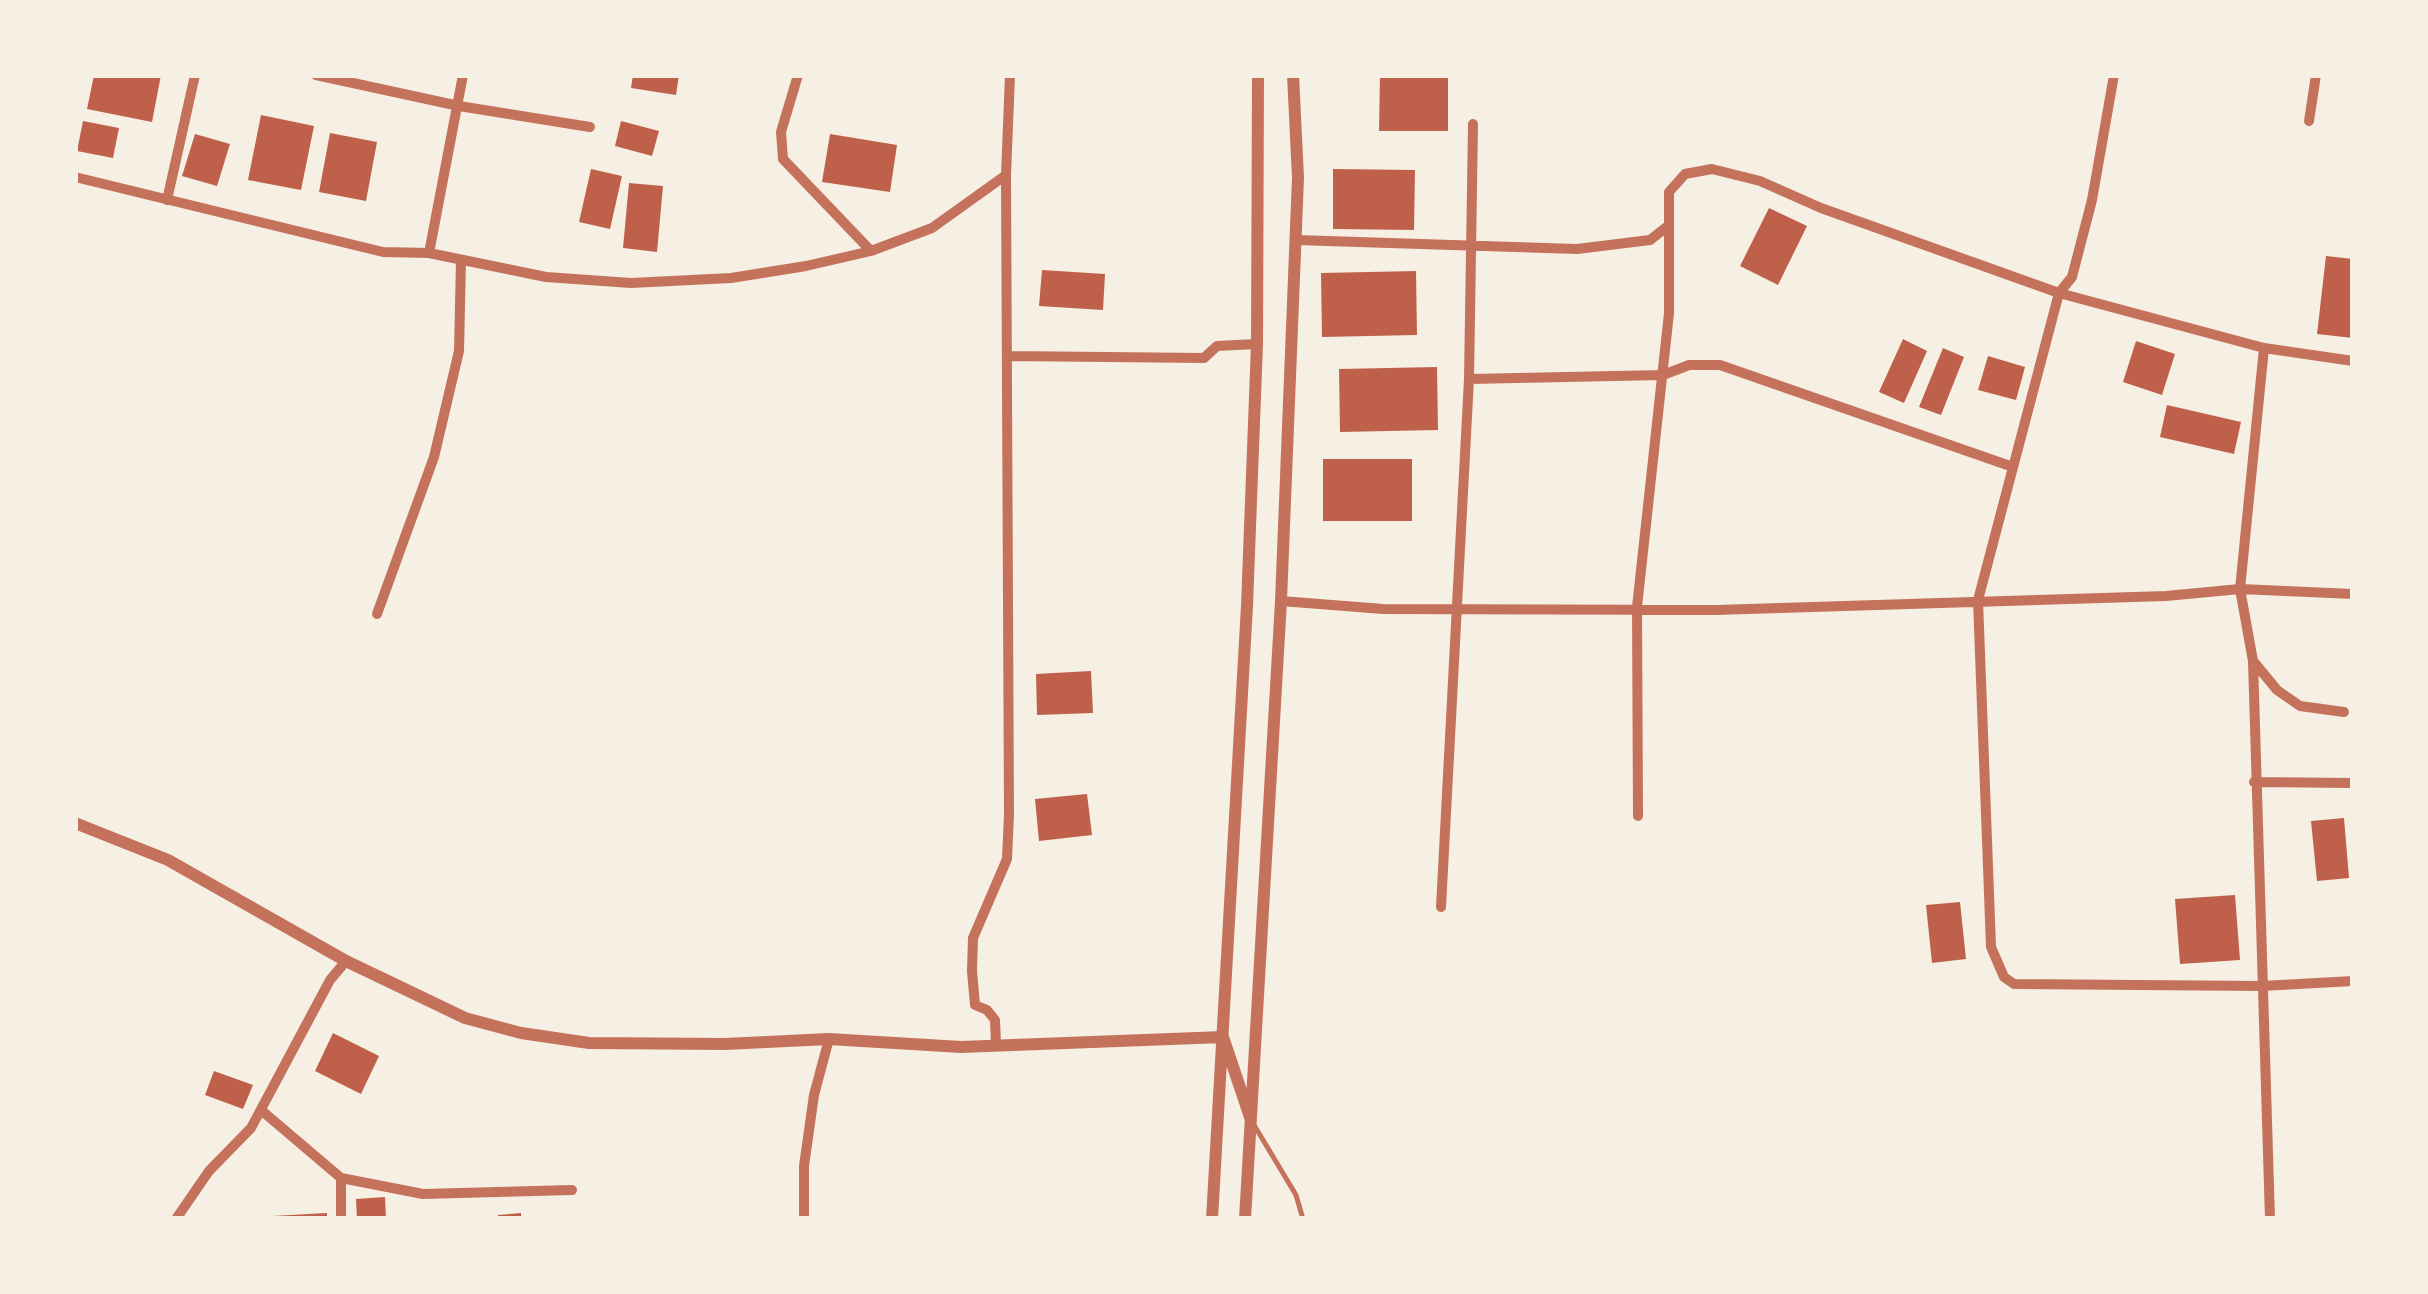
<!DOCTYPE html>
<html>
<head>
<meta charset="utf-8">
<style>
	body { margin:0 }
	#map { position:relative; width:2428px; height:1294px; overflow:hidden; background:#f6efe4; font-family:"Nunito Sans",sans-serif }
	canvas { display:block }
	.frame { position:absolute; inset:0; border:78px solid #f6efe4; pointer-events:none }
</style>
</head>
<body>
<div id="map">
<canvas width="2428" height="1294"></canvas>
<div class="frame"></div>
</div>
<script>
const ctx = document.querySelector('canvas').getContext('2d');
ctx.lineJoin = 'round';
function fill(path, color) { ctx.fillStyle = color; ctx.fill(path, 'evenodd'); }
const poly = rows => new Path2D(rows.map(r => 'M' + r).join(''));
function trace(path, color, width, dash) { ctx.strokeStyle = color; ctx.lineWidth = width; ctx.lineCap = dash ? 'butt' : 'round'; ctx.setLineDash(dash || []); ctx.stroke(path); }
fill(poly([
	[94,75,161,75,152,122,87,109],
	[633,75,679,75,676,95,631,88],
	[1380,75,1448,75,1448,131,1379,131],
	[261,115,314,126,301,190,248,180],
	[83,121,119,128,113,158,77,151],
	[621,121,659,131,652,156,615,146],
	[330,133,377,142,366,201,319,192],
	[195,134,230,144,217,186,182,176],
	[830,134,897,145,890,192,822,182],
	[591,169,622,176,610,229,579,222],
	[1333,169,1415,170,1414,230,1333,229],
	[629,183,663,186,657,252,623,248],
	[1769,208,1807,226,1778,285,1740,266],
	[2326,256,2353,259,2353,338,2317,334],
	[1042,270,1105,274,1103,310,1039,306],
	[1416,271,1417,335,1322,337,1321,273],
	[1903,339,1927,351,1904,403,1879,392],
	[2136,341,2175,354,2162,395,2123,382],
	[1943,348,1964,357,1941,415,1919,407],
	[1988,356,2025,367,2016,400,1978,390],
	[1437,367,1438,430,1340,432,1339,369],
	[2167,405,2241,422,2234,454,2160,437],
	[1323,459,1412,459,1412,521,1323,521],
	[1091,671,1093,713,1037,715,1036,674],
	[1087,794,1092,835,1039,841,1035,799],
	[2344,818,2349,878,2317,881,2311,821],
	[2235,895,2240,960,2180,964,2175,899],
	[1960,902,1966,959,1932,963,1926,905],
	[333,1033,379,1056,361,1094,315,1071],
	[214,1071,253,1085,243,1109,205,1095],
	[385,1197,386,1219,357,1219,356,1199],
	[327,1213,327,1219,272,1219,272,1216],
	[521,1213,521,1219,498,1219,498,1215]
]), '#bf614a');
trace(poly([
	[1254,1125,1296,1195,1303,1219]
]), '#c5725c', 5);
trace(poly([
	[316,75,459,106,590,127],
	[798,75,781,132,783,159,871,251],
	[2114,75,2092,200,2072,277,2059,293,1978,600,1991,947,2004,977,2014,984,2262,986,2353,981],
	[2309,121,2316,75],
	[75,177,383,252,429,253,546,277,631,283,731,278,806,266,871,251,932,228,1006,175],
	[167,200,195,75],
	[1296,240,1577,249,1650,240,1668,226],
	[429,253,463,75],
	[2264,348,2240,589,2253,661,2270,1219],
	[1008,356,1204,358,1217,346,1257,344],
	[1469,379,1663,375,1689,365,1720,365,2013,467],
	[1281,601,1383,609,1716,610,2166,596,2240,589,2353,594],
	[377,614,434,457,459,351,461,260],
	[2254,662,2277,690,2300,706,2344,712],
	[2254,782,2353,783],
	[1638,816,1637,607,1669,313,1669,192,1685,174,1712,169,1760,181,1821,208,2059,293,2264,348,2353,361],
	[1441,907,1469,379,1473,124],
	[996,1045,995,1020,987,1010,975,1005,972,971,973,938,1007,859,1009,814,1006,175,1010,75],
	[261,1110,341,1178,423,1194,572,1190],
	[341,1178,341,1219],
	[176,1219,209,1171,251,1128,330,980,346,961],
	[804,1219,804,1166,814,1095,829,1039]
]), '#c5725c', 10);
trace(poly([
	[75,823,168,860,346,961,465,1018,521,1033,589,1043,725,1044,829,1039,961,1047,1223,1037,1251,1120],
	[1212,1219,1247,606,1257,344,1258,75],
	[1245,1219,1281,601,1298,178,1293,75]
]), '#c5725c', 12);
</script>
</body>
</html>
